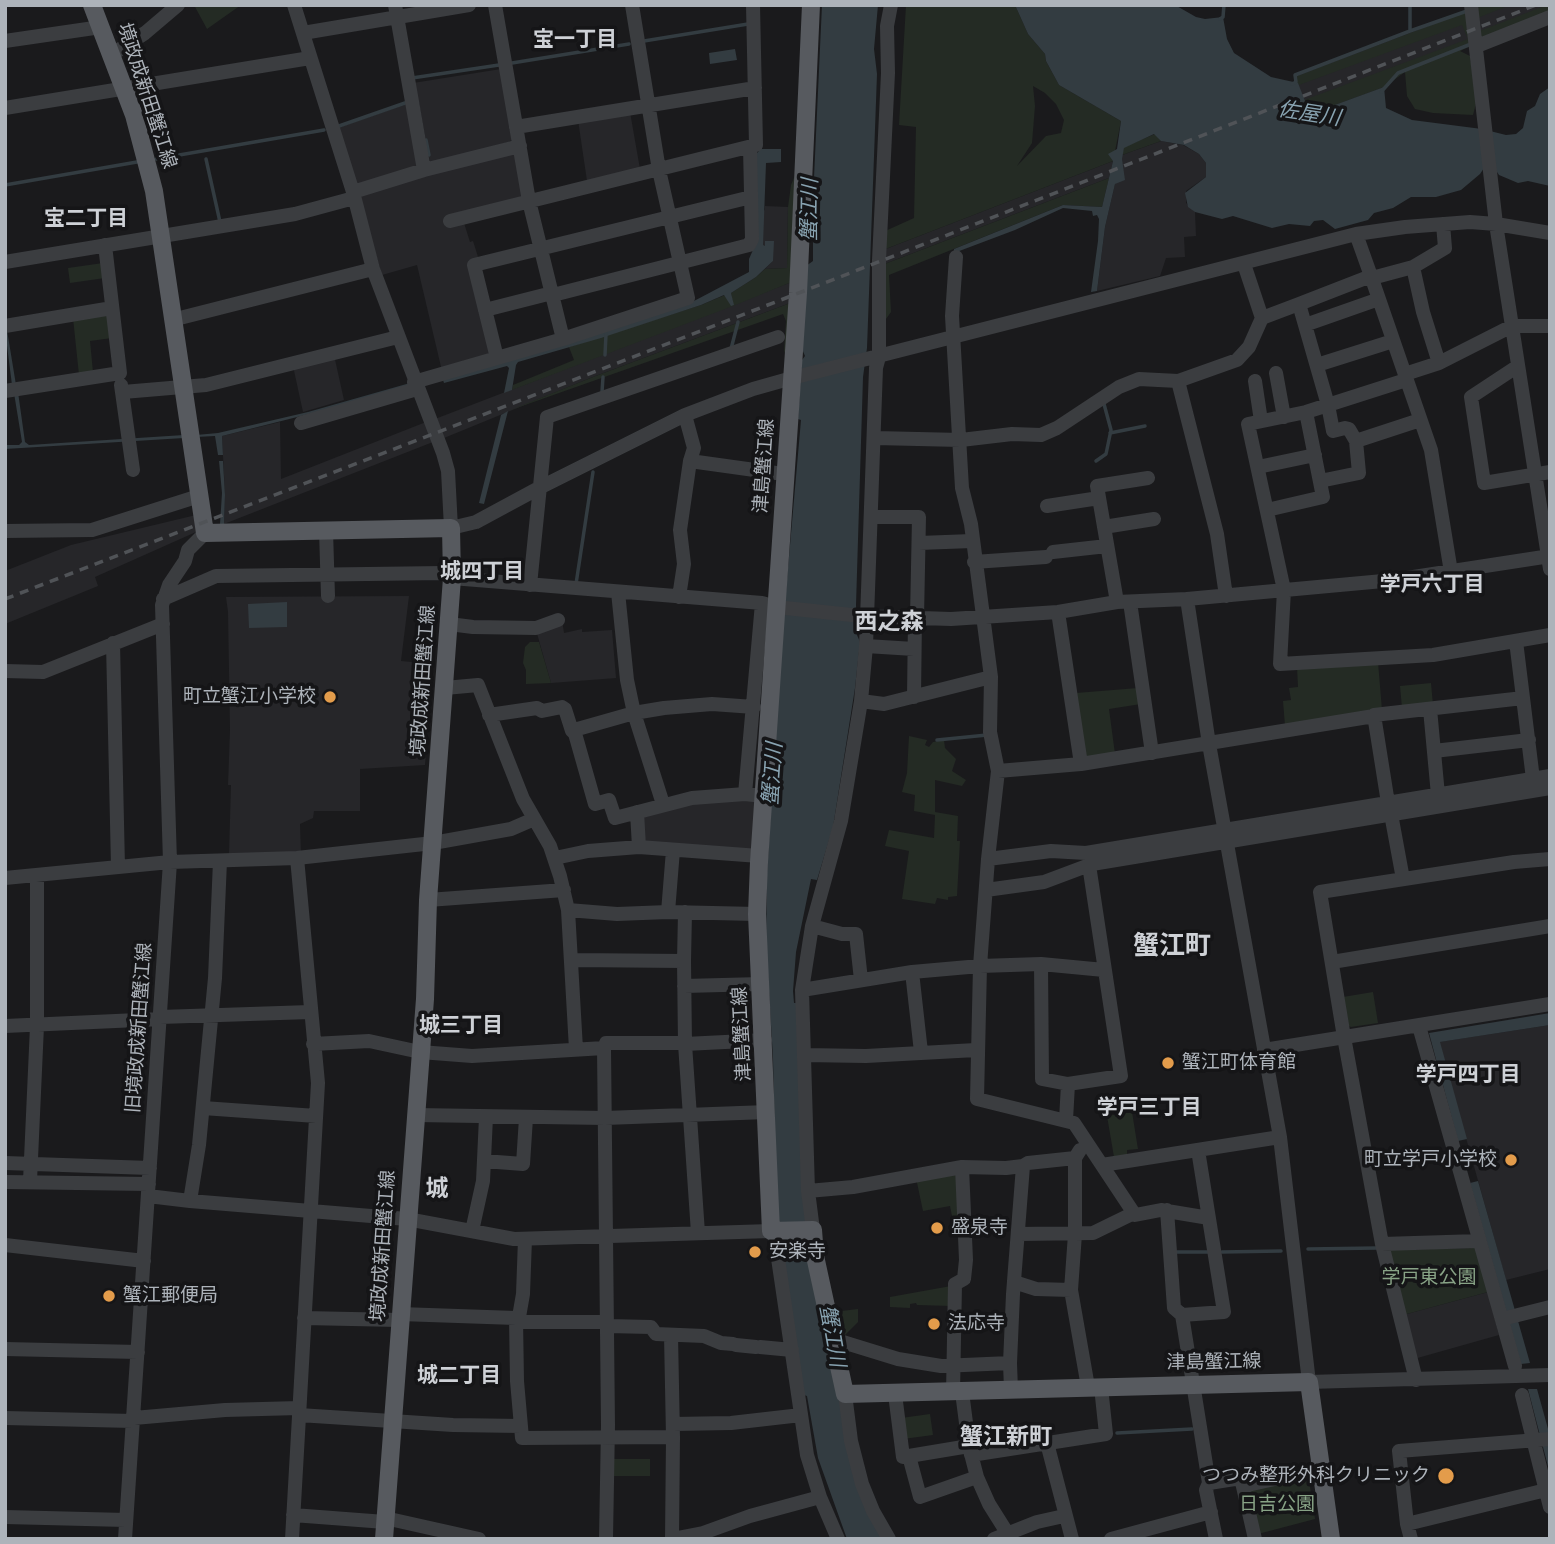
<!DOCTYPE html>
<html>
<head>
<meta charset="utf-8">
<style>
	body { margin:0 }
	#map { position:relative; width:1555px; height:1544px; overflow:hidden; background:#1a1a1c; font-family:"Sofia Sans Condensed",sans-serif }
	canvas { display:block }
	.frame { position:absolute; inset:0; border:7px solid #adb3ba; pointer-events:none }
</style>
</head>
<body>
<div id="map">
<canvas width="1555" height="1544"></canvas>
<div class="frame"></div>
</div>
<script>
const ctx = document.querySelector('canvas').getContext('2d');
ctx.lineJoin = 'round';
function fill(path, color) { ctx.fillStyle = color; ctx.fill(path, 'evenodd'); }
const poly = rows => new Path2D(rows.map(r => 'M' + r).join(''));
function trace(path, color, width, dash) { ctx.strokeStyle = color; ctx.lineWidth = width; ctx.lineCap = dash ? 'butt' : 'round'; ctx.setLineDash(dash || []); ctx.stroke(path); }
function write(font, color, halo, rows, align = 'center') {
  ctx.font = font + ' "Sofia Sans Condensed","Noto Sans JP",sans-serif'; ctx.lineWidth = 7; ctx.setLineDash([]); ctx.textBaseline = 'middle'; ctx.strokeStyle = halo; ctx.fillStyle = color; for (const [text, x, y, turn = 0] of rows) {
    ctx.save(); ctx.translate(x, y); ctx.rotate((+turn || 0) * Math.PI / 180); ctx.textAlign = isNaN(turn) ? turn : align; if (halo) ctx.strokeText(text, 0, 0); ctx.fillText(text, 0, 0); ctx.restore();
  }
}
fill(poly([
	[1483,5,1550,5,1481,40,1476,8],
	[1468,11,1473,45,1399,74,1384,87,1310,114,1296,82,1297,76],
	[501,69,513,139,509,142,430,163,419,103,416,98,413,83],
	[407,104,418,166,358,184,354,182,337,128],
	[630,112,640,169,587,181,578,120],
	[1161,141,1183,145,1199,154,1206,163,1206,177,1186,191,1186,203,1195,212,1196,236,1184,237,1185,257,1166,258,1160,276,1097,291,1105,227,1115,184,1122,173,1122,155],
	[512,153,516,155,522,195,519,199,464,223,470,242,473,241,479,260,490,355,442,371,417,265,382,275,357,193],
	[1113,161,1109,178,882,265,883,250],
	[765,206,788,207,787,268,765,269,773,261,765,246,762,246,763,211,765,210],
	[794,281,793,302,593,377,444,438,435,419],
	[334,355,344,400,303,412,293,366],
	[280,422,281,479,426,422,433,442,224,524,225,495,222,436],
	[196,515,196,532,95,577,98,586,5,624,5,571,71,545],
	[409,596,401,661,433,664,425,765,360,769,360,811,314,811,313,818,300,824,301,855,229,854,231,785,228,785,230,730,228,612,226,597],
	[562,620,564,633,582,629,582,632,612,630,616,678,551,683,536,630],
	[757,796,755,854,640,846,638,813,694,800],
	[1550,1025,1550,1269,1506,1280,1439,1042],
	[1488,1292,1499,1335,1414,1359,1403,1315]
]), '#262629');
fill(poly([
	[194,5,241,5,207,29],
	[906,5,1015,5,1028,34,1045,54,1046,61,1059,85,1121,121,1113,161,883,250,883,232,914,218,916,127,899,125],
	[1033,86,1045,93,1056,104,1064,120,1061,133,1046,136,1017,166,1032,143,1035,106],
	[1483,5,1510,5,1475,19,1476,8],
	[1547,5,1550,5,1550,13,1481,40,1477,32],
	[1468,11,1473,45,1460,51,1470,56,1477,100,1473,115,1433,113,1415,109,1407,96,1405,72,1384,87,1310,114,1304,100,1468,39,1462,25,1299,85,1296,82,1297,76],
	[1155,134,1161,141,1122,155,1124,147],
	[796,173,794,281,738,304,512,390,513,385,574,360,569,347,701,305,725,295,731,305,733,305,731,293,756,277,765,269,787,268,788,207,791,185],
	[1109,178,1102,207,1063,205,889,275,891,312,881,326,882,265],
	[103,263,105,278,70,283,68,268],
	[793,302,788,359,784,351,786,321,783,314,508,411,593,377],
	[110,312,112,338,90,341,93,372,79,375,73,318],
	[530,642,539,642,551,683,526,684,526,670,523,663,525,647],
	[1378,662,1382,710,1285,726,1283,701,1291,700,1289,688,1298,687,1297,667],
	[1431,683,1433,705,1402,708,1400,686],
	[1138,688,1141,704,1109,709,1115,754,1090,758,1085,755,1076,693],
	[909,736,927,740,925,745,929,747,933,742,944,740,945,748,956,759,952,771,966,780,962,786,935,780,935,812,958,816,957,841,960,841,957,896,948,897,948,900,937,898,935,904,902,899,909,851,885,846,889,830,934,838,935,815,914,811,915,795,902,792,907,773],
	[1373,992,1378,1023,1351,1027,1347,1025,1343,997],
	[1132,1112,1138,1149,1127,1150,1127,1155,1114,1157,1107,1116],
	[959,1171,961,1230,955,1231,950,1206,923,1211,916,1178],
	[1476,1248,1488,1292,1403,1315,1388,1250],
	[951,1286,952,1306,917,1305,916,1303,910,1304,910,1308,890,1307,890,1297],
	[858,1309,858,1322,842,1338,833,1312],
	[930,1414,933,1435,903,1439,901,1418],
	[611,1459,650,1459,650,1476,611,1476],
	[1308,1474,1315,1519,1258,1534,1249,1488]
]), '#242b24');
fill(poly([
	[822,5,878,5,874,49,877,74,867,348,863,377,856,605,857,635,860,642,855,688,833,827,817,880,811,879,796,952,793,991,794,1003,798,1003,810,1259,883,1539,847,1539,818,1458,807,1396,804,1395,777,1223,773,1058,766,941,767,874,780,659,801,420,798,419,802,360,805,356,802,349,806,266,813,261,813,199],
	[1015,5,1175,5,1196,17,1205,19,1223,17,1227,39,1234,53,1271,77,1298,83,1310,114,1384,87,1386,108,1412,120,1482,129,1506,135,1516,134,1523,128,1527,111,1535,106,1540,94,1550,87,1550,186,1528,181,1518,183,1499,175,1495,169,1484,168,1480,174,1461,190,1436,197,1411,197,1393,208,1374,213,1368,220,1335,229,1323,220,1314,221,1310,226,1289,224,1272,228,1233,216,1222,219,1195,212,1188,207,1185,193,1206,177,1206,163,1199,154,1184,145,1161,141,1154,134,1124,148,1122,159,1125,180,1115,184,1105,227,1097,291,1091,292,1098,241,1099,219,1097,215,1093,216,1092,211,1063,208,1015,230,954,253,954,249,1063,205,1102,207,1113,161,1108,154,1117,149,1121,121,1059,85,1046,61,1045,54,1028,34],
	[759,33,762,149,781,149,781,162,766,163,763,245,765,246,765,241,774,241,773,261,756,277,731,293,734,305,731,306,724,295,701,305,601,338,518,362,516,365,512,390,504,393,509,368,507,366,444,383,443,380,604,332,694,301,749,272,749,259,756,243,755,155,759,151],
	[735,49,737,60,710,64,709,53],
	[5,330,7,330,16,385,12,385],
	[410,383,412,388,222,436,223,455,218,455,215,436,196,437,196,435,218,433,308,412],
	[18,392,25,442,29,445,184,435,184,438,5,449,5,445,19,445,22,442,14,393],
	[508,411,484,504,479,503,501,415],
	[219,461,223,461,225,495,224,524,220,524,222,493],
	[287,602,287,627,249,628,248,604],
	[1550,1013,1550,1025,1440,1042,1467,1139,1458,1141,1429,1033],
	[1478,1181,1530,1363,1521,1364,1470,1183],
	[1528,1389,1537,1389,1550,1436,1550,1474]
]), '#333c41');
trace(poly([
	[1220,19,1223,17,1224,5],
	[1410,31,1467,11],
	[644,41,748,24],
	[512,63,629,44],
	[412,78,499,65],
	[1292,84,1296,82,1295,75,1410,31,1410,5],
	[1381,92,1398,73,1471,44],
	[339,126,405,103],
	[426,140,429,155],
	[156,159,324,130],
	[206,159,220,222],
	[5,185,137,162],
	[731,349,738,322],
	[605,355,606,334],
	[602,392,603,377],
	[1110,433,1145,426],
	[1096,461,1106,454,1111,430,1104,404],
	[576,584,593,472],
	[937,740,987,735],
	[1308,1249,1377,1248],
	[1177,1252,1210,1252],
	[1222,1252,1281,1251],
	[1117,1433,1192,1429]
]), '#333c41', 3.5);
trace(poly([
	[294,5,353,192,373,269,443,453,448,471,451,528,476,522,539,488,685,415,753,389,792,378,1356,234,1405,227,1470,222,1496,224,1550,233],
	[395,5,424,170],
	[495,5,529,201,563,339],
	[1471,5,1496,224,1550,569],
	[303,33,469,5],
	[5,41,101,27],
	[1477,46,1550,17],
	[111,55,145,33,178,5],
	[5,108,310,58],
	[516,127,755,88],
	[353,192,424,170,520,146],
	[450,221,756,145,753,5],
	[1356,234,1371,276],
	[956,257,952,316,962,488,971,524,991,677,990,732,998,771,988,859,980,966,977,1099,1074,1123,1135,1215,1161,1210,1209,1218],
	[5,262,295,214,354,198],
	[1244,264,1262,318],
	[1413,267,1423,312,1439,363],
	[1372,278,1413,267,1445,248,1443,224],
	[553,295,749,245,752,239,750,147],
	[485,310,552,293],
	[172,320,373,269],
	[1305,325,1379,299],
	[5,326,112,308],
	[497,358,474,265,751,197],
	[1317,365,1393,341],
	[1518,366,1471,397,1484,483,1550,472],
	[1276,373,1284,417],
	[1405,374,1439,363,1512,326,1550,326],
	[1406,380,1306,412,1248,424,1284,590,1280,664,1433,655,1550,635],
	[1178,381,1217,534,1226,596],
	[1255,381,1261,421],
	[414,382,563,339,688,298,659,170,632,5],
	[121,385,133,470],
	[5,391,120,373,105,245],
	[123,392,206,385,398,337],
	[685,415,694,448,690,461],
	[1420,420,1356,441,1349,429,1345,428,1333,431,1328,405,1299,304,1371,276,1431,450,1451,572],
	[301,423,417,389],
	[875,438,961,440,1012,434,1041,435,1057,428,1119,387,1139,379,1178,381,1237,360,1249,347,1262,318,1299,304],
	[1258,467,1315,455],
	[1320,481,1359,473,1356,441],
	[1047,506,1099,498],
	[1267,510,1323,497,1306,412],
	[871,517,919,517,917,618],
	[1104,527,1154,519],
	[326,530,328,596],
	[5,531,92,530,199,496],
	[919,543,972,541],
	[1053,552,1107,546],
	[974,562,1046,557],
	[530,585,547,417,778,337],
	[618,592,627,680,634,713,663,804],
	[679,597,684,564,680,530,690,461,776,473],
	[163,599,216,576,443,573,452,578,762,603,776,607,861,616,951,619,1058,612,1117,602,1187,599,1394,580,1550,556],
	[1187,599,1209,744,1280,1137,1309,1382,1550,1375],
	[1117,602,1097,486,1148,478],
	[1130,602,1152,753],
	[1058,612,1081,764],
	[449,624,473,627,536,628,558,620],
	[1516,641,1533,779],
	[113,643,118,867],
	[866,646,914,649],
	[5,671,43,672,163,624],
	[445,688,478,685,523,799,550,846,560,876,568,910,576,1049],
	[914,697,915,618],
	[861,701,884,704,991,677],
	[1430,709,1438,795],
	[489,715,537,708,542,711,562,707,565,709,572,731,574,730,595,804,609,800,615,818,692,798,745,794,763,796],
	[574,730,634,713,664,708,712,704,754,707],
	[1434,751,1529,740],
	[998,771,1081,764,1374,716],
	[745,794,762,603],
	[1388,803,1374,715,1523,698],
	[637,812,639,847],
	[1391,814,1403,879],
	[555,858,588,851,639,847,759,856],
	[988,859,1051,851,1086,853,1550,776],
	[5,878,170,862,297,858,433,843,511,829,534,819],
	[986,890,1044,882,1092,864,1550,788],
	[428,900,564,890],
	[568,910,617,914,668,912,757,914],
	[668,912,673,850],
	[812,926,842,934,856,934,861,980],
	[572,960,684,961,685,1044,698,1233],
	[684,961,685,912],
	[1332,962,1550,926],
	[1041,964,1042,1079,1068,1084,1121,1076,1089,865],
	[912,972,921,1052],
	[684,986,761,984],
	[802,990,912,972,980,966,1041,964,1104,970],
	[160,1017,310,1012],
	[5,1026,160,1019],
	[1419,1026,1515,1366],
	[313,1044,369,1041,420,1052,472,1056,604,1048,608,1425,606,1539],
	[685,1044,765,1040],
	[604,1048,606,1043,685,1043],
	[1264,1050,1550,1004],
	[804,1055,866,1056,976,1050],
	[203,1108,316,1116],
	[416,1115,605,1118,767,1112],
	[1066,1120,1068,1084],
	[1080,1150,1075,1158,1075,1234,1071,1290,1088,1387],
	[484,1161,523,1164,526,1118],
	[5,1163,150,1168],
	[1102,1165,1280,1137],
	[30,1181,37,1026,37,875],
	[5,1182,149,1184],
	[808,1191,853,1187,962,1167,1006,1168,1023,1166,1028,1163,1075,1158],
	[148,1196,190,1201,199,1145,215,978,220,861],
	[190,1201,407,1219,514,1239,771,1231,775,1238,807,1455,820,1497,838,1539],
	[1167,1210,1174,1308,1182,1315,1209,1483,1206,1490,1216,1539],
	[813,1230,808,1191,802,990,812,926,841,821,861,701,866,646,876,368,879,357,879,260,888,73,887,26,891,5],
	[472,1231,483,1181,486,1117],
	[1019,1234,1093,1233,1134,1213],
	[525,1239,523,1294,519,1317,516,1318,517,1381,522,1438,673,1437],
	[1382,1244,1479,1241],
	[5,1245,144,1261],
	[1014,1282,1036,1289,1071,1290],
	[400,1314,516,1318],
	[1182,1315,1224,1312,1198,1150],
	[304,1318,399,1320],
	[1502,1319,1550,1307],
	[516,1322,607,1322],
	[607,1326,651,1327,656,1334,704,1336,721,1343,733,1344],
	[671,1335,673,1437,672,1539],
	[833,1339,898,1359,941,1366,1010,1363],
	[736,1345,756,1347],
	[760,1347,792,1350],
	[5,1349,138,1352],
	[1416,1380,1382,1244,1344,1037,1320,892,1514,862,1550,859],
	[1011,1390,1010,1363,1013,1294,1023,1166],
	[962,1392,969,1446,977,1477,989,1504,1011,1539],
	[953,1393,955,1284,964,1279,966,1260,962,1167],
	[845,1394,851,1441,862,1484,873,1511,889,1539],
	[895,1394,903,1457,969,1446],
	[1522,1395,1550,1507],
	[299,1415,453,1425,521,1426],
	[5,1418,133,1421],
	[134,1418,225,1410,299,1408],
	[673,1424,731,1423,801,1415],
	[1047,1443,1072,1539],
	[971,1455,1106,1434,1101,1387],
	[909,1456,920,1497,977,1477],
	[1209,1483,1241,1478,1255,1539],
	[1243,1486,1320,1469],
	[293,1515,385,1522],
	[5,1517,126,1520],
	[385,1518,479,1539],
	[1407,1524,1546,1490],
	[125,1539,170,862,162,605,169,585,185,561,188,550,205,533],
	[292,1539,318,1083,297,858],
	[672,1539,703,1533,750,1516,820,1497],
	[994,1539,1037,1522,1064,1516],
	[1111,1539,1211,1512],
	[1411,1539,1407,1524,1399,1451,1550,1439]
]), '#3b3d40', 14);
trace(poly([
	[92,5,134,115,154,191,205,533,451,528,452,578,428,900,425,999,384,1539],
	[811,5,798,293,759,862,757,914,771,1231,813,1230,815,1256,845,1394,1309,1382,1331,1539]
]), '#575a5f', 18);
trace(poly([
	[5,599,804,291,1536,5]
]), '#505357', 3.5, [9, 7]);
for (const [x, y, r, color] of [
	[330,697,7,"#e39c4b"],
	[1168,1063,7,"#e39c4b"],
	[1511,1160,7,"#e39c4b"],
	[937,1228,7,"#e39c4b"],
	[755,1252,7,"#e39c4b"],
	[109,1296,7,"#e39c4b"],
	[934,1324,7,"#e39c4b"],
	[1446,1476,9,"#e39c4b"]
]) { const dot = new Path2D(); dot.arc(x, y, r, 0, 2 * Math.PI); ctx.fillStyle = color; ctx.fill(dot); trace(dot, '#151517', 2.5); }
write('19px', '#adb3ba', '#151517', [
	["境政成新田蟹江線",146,96,72],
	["津島蟹江線",765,466,-86],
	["境政成新田蟹江線",424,681,-86],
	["旧境政成新田蟹江線",140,1028,-86],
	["津島蟹江線",743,1034,-93],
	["境政成新田蟹江線",384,1246,-86],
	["津島蟹江線",1214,1363,-1]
]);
write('19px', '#adb3ba', '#151517', [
	["町立蟹江小学校",316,697,"right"],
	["蟹江町体育館",1182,1063],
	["町立学戸小学校",1497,1160,"right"],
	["盛泉寺",951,1228],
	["安楽寺",769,1252],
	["蟹江郵便局",123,1296],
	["法応寺",948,1324],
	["つつみ整形外科クリニック",1430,1476,"right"]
], 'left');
write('19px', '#88a386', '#151517', [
	["学戸東公園",1429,1278],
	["日吉公園",1277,1505]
]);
write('bold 21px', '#ced1d6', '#151517', [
	["宝一丁目",575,41],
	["宝二丁目",86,220],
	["城四丁目",482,573],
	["学戸六丁目",1432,586],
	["城三丁目",461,1027],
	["学戸四丁目",1468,1076],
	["学戸三丁目",1149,1109],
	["城二丁目",459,1377]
]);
write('italic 21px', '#88a3b1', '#151517', [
	["佐屋川",1309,115,9],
	["蟹江川",811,210,-89],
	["蟹江川",774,774,-86],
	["蟹江川",831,1336,80]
]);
write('bold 23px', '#ced1d6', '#151517', [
	["西之森",889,623],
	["城",437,1190],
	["蟹江新町",1006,1438]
]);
write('bold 26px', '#ced1d6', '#151517', [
	["蟹江町",1172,947]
]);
</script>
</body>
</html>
